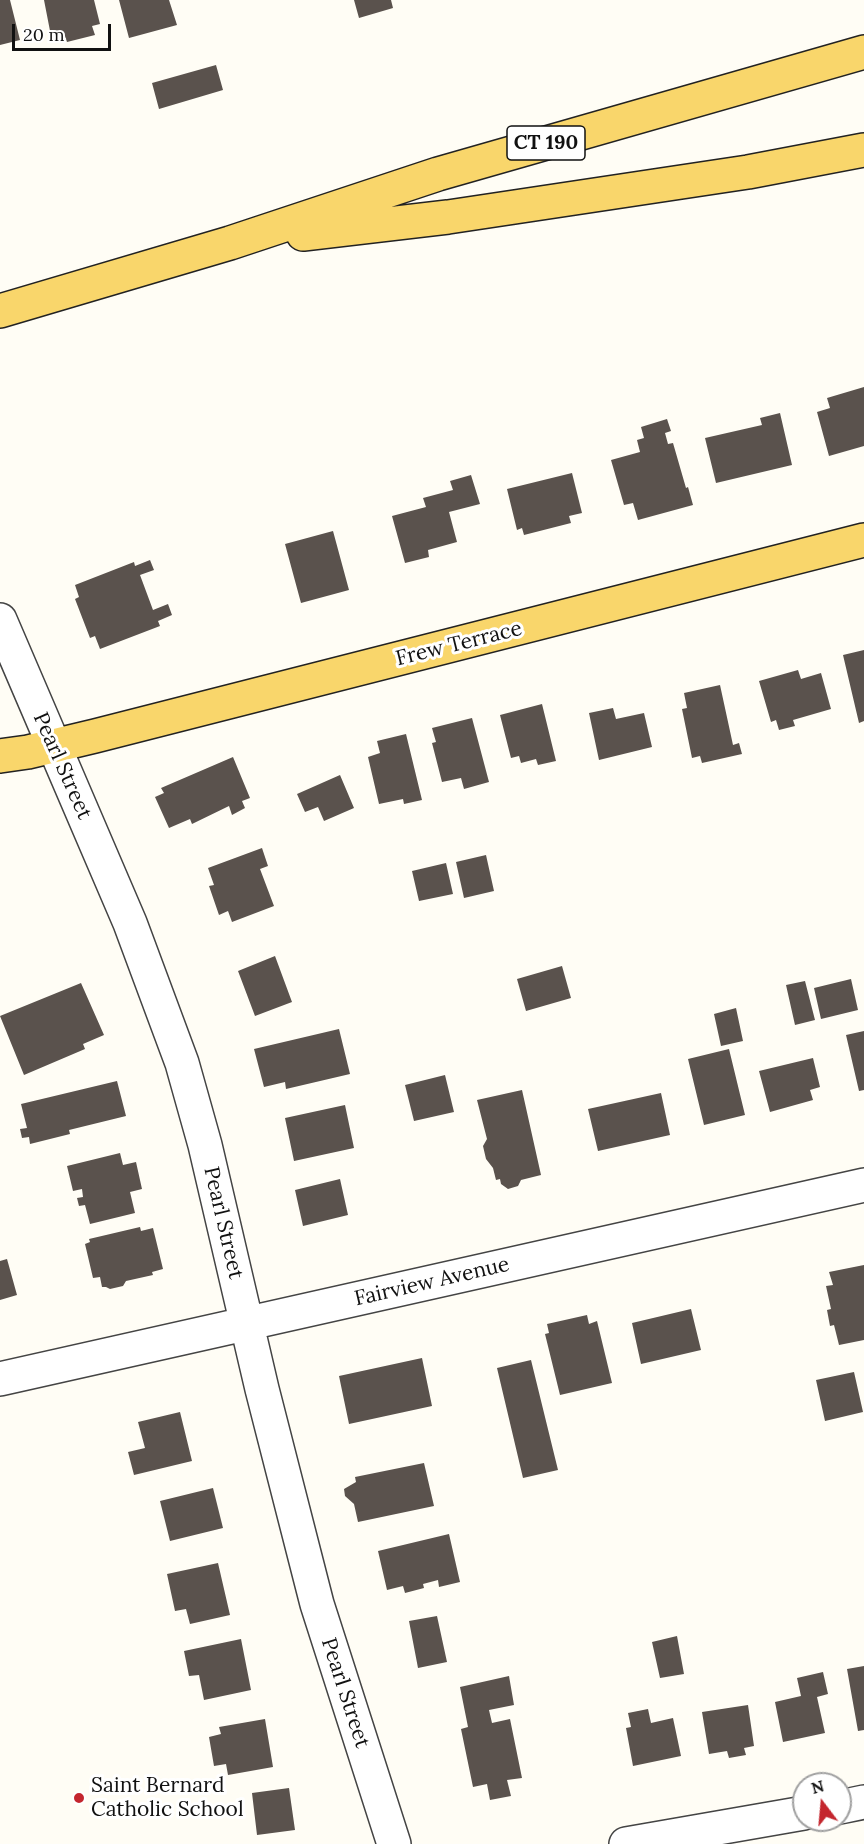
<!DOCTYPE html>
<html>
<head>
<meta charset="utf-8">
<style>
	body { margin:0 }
	#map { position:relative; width:864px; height:1844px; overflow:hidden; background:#fffdf5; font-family:Lora,serif }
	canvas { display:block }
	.north { position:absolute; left:792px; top:1772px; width:60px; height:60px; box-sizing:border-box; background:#fff; border:2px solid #a0a0a0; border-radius:50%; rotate:344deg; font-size:16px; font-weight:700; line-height:24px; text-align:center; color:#111 }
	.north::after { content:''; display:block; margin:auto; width:21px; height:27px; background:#c4262e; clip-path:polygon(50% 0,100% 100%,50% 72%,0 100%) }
	.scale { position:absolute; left:12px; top:24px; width:99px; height:27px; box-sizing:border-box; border:3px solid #111; border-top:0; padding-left:8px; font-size:18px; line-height:21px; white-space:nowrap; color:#111; -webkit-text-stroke:4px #fff; paint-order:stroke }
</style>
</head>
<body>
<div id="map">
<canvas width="864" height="1844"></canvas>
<div class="north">N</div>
<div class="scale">20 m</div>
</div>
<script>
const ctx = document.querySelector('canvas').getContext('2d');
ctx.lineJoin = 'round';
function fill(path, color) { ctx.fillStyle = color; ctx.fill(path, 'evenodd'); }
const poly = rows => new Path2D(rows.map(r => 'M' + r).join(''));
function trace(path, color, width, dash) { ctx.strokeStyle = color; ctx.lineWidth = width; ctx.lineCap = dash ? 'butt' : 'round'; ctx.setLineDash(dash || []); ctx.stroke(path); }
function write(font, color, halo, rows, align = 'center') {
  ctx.font = font + ' Lora,serif'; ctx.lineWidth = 6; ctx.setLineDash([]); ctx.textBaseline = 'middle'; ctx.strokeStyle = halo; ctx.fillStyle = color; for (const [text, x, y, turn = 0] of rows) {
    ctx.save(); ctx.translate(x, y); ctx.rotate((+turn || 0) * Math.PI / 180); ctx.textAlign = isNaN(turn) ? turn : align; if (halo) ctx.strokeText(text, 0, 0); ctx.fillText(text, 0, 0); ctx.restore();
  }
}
fill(poly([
	[0,0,10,0,20,40,0,45],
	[44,0,94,0,100,24,92,26,95,35,67,42,64,33,51,36],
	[119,0,169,0,177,25,129,38],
	[354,0,391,0,393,8,359,18],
	[216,65,223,90,159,109,152,83],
	[864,387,864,446,829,456,817,412,830,408,827,398],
	[780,413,792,465,716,483,705,438,762,425,760,418],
	[667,419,671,431,665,433,668,444,673,443,686,488,688,487,693,505,638,520,633,503,624,505,611,460,640,452,637,440,644,438,641,427],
	[572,473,582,513,569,516,571,523,524,535,522,528,517,530,507,489],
	[471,475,480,504,449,512,457,542,428,550,429,557,405,563,392,516,426,507,423,498,453,490,450,481],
	[333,531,349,590,301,603,285,544],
	[150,560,154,570,140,575,153,610,168,604,172,615,158,621,160,626,100,649,95,636,90,638,75,599,79,597,75,585,134,562,135,566],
	[864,650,864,721,859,723,843,655],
	[798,670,801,679,821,673,831,709,793,720,795,726,779,730,776,720,771,722,759,681],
	[720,685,733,745,739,743,742,754,702,763,700,756,692,758,682,709,687,708,684,693],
	[542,704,556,761,538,765,536,759,521,763,519,756,511,758,500,715],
	[613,708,616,719,644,713,652,747,599,760,589,713],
	[472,718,489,782,464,789,461,778,442,782,432,743,436,742,432,728],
	[406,734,422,800,404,804,403,799,379,804,368,757,380,753,377,741],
	[233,757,250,798,242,801,245,808,232,815,229,806,192,824,190,819,169,828,155,797,164,793,161,788],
	[340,775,354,808,324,821,318,807,305,812,297,794],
	[262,848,268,866,260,869,274,906,232,922,228,911,219,915,209,886,214,885,208,868],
	[486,855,494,891,464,898,456,862],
	[446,863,453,894,419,901,412,871],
	[275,956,292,1002,255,1016,238,971],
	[562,966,571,998,526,1011,517,979],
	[851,979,858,1010,821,1019,814,988],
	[805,981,815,1020,795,1025,786,985],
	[81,983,104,1035,83,1044,85,1049,24,1075,0,1016],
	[736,1008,743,1041,721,1046,714,1014],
	[339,1029,350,1074,286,1089,285,1082,264,1087,254,1049],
	[864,1031,864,1090,859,1091,846,1035],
	[729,1049,745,1115,704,1125,688,1059],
	[813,1058,820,1087,810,1090,813,1100,770,1112,759,1071],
	[445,1075,454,1112,414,1121,405,1085],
	[117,1081,126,1116,69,1130,70,1134,30,1144,29,1137,22,1138,20,1129,27,1128,21,1104],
	[522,1090,541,1175,521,1180,518,1186,508,1189,501,1184,500,1179,496,1180,493,1168,486,1159,483,1146,487,1139,477,1100],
	[661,1093,670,1135,598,1151,588,1109],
	[345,1105,354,1148,294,1161,285,1118],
	[120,1153,123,1165,136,1162,142,1189,130,1192,135,1213,90,1224,85,1205,79,1206,77,1198,83,1197,82,1189,73,1191,67,1166],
	[340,1179,348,1215,303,1226,295,1190],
	[140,1227,141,1231,153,1228,163,1269,152,1272,153,1275,126,1281,123,1286,110,1289,106,1287,102,1287,100,1277,93,1278,85,1244,90,1242,89,1239],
	[7,1259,17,1295,0,1300,0,1261],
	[864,1265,864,1340,839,1345,834,1325,830,1326,827,1310,831,1309,826,1286,833,1285,829,1272],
	[691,1309,701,1350,641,1364,632,1323],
	[587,1315,589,1324,597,1321,612,1383,560,1395,545,1334,549,1333,547,1324],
	[422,1358,432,1406,349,1424,339,1376],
	[531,1360,558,1470,523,1478,497,1368],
	[854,1372,863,1412,825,1421,816,1380],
	[180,1412,192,1461,134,1475,128,1452,145,1448,138,1422],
	[424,1463,434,1506,358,1522,354,1504,345,1496,344,1489,356,1482,355,1477],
	[213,1488,223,1528,170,1541,160,1501],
	[449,1534,460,1582,439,1587,438,1580,423,1584,424,1588,405,1593,403,1586,387,1590,378,1551],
	[218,1563,230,1615,190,1624,186,1609,175,1611,167,1574],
	[437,1616,447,1662,418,1668,409,1621],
	[677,1636,684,1674,660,1678,652,1642],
	[241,1639,251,1690,204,1700,199,1675,189,1676,184,1651],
	[864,1666,864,1730,858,1731,847,1669],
	[823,1672,828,1694,817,1697,825,1733,783,1742,775,1702,801,1696,797,1678],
	[509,1676,514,1705,489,1710,492,1723,510,1719,522,1778,507,1780,511,1796,490,1800,487,1784,473,1787,461,1729,468,1727,460,1687],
	[748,1705,754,1746,744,1748,746,1755,729,1758,727,1751,709,1754,702,1712],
	[648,1709,651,1723,673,1718,681,1756,633,1766,626,1728,631,1727,628,1713],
	[265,1719,273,1767,228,1775,226,1764,214,1766,209,1737,221,1734,219,1727],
	[289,1788,295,1830,257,1835,252,1793]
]), '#5a524d');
const minor = poly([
	[0,620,130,923,182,1063,205,1145,262,1389,317,1604,394,1844],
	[0,1379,864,1185],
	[840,1807,864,1802],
	[626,1844,804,1813]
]);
const major = poly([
	[303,234,448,217,748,172,864,150],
	[0,311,230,243,438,174,864,52],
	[0,756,28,752,95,736,864,540]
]);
trace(minor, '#444', 36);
trace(major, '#222', 36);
trace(minor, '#fff', 33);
trace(major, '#f9d66b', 33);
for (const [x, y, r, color] of [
	[79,1798,6,"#c4262e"]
]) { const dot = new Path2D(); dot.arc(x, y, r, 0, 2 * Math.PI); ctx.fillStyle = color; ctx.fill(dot); trace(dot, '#fff', 2); }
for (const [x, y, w] of [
	[546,143,78]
]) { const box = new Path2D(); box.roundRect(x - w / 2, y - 17, w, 34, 4.5); ctx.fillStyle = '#fff'; ctx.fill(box); trace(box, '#111', 1.5); }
write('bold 20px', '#111', null, [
	["CT 190",546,143]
]);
write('21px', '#111', '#fff', [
	["Frew Terrace",459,644,-14],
	["Pearl Street",62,766,66],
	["Pearl Street",223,1223,77],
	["Fairview Avenue",432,1282,-13],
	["Pearl Street",345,1693,72]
]);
write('21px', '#111', '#fff', [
	["Saint Bernard",91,1786],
	["Catholic School",91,1810]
], 'left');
</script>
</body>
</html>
